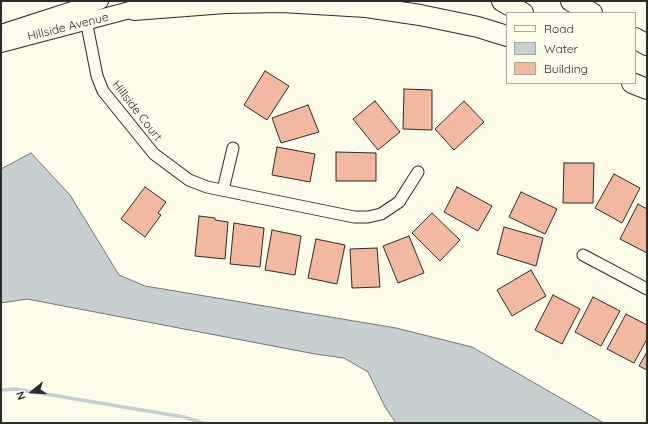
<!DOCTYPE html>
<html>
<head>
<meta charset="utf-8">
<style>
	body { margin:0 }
	#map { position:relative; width:648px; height:424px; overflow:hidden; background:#fdfbea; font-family:Quicksand,sans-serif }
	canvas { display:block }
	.frame { position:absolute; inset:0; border:2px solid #2b2b2b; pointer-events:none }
	.legend { position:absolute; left:506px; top:12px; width:130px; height:72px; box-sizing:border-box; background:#fdfbea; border:1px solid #a9a89e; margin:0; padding:5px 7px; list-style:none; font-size:12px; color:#2b2b2b }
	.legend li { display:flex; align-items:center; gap:8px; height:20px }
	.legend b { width:20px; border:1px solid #a9a89e }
	.north { position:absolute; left:12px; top:372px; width:40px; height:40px; -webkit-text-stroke:3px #fdfbea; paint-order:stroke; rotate:252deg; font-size:11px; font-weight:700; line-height:16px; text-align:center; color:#2b2b2b }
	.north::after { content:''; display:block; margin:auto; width:14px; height:18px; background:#2b2b2b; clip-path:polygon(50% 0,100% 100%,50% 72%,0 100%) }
</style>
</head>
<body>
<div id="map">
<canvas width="648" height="424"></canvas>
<div class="frame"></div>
<ul class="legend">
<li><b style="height:5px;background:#fdfbea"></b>Road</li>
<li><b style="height:11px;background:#c7d0d0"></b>Water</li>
<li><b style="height:11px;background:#f2b8a0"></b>Building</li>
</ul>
<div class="north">N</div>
</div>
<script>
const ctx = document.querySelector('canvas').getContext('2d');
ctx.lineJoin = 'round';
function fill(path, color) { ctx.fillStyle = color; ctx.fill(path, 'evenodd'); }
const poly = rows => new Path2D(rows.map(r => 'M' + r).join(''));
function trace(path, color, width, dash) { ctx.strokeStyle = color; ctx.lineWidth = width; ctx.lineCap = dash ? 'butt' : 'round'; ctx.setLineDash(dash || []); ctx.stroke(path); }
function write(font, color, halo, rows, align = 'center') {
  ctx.font = font + ' Quicksand,sans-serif'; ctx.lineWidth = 3; ctx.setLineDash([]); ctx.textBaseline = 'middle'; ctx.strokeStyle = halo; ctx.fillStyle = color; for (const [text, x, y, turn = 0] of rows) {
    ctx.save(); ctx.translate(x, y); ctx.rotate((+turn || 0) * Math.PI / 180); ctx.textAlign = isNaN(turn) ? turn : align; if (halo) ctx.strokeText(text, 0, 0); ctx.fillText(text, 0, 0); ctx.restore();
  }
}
const water = poly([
	[31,153,70,195,119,275,145,286,396,328,472,347,604,423,396,423,385,407,368,372,344,358,315,354,27,299,1,303,1,169,31,153]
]);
fill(water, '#c7d0d0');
trace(water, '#74746e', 1);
trace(poly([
	[1,390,15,389,184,417,203,423]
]), '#c7d0d0', 3.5);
const building = poly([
	[265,71,289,86,267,120,244,105,265,71],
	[404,89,432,90,432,130,403,129,404,89],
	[375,101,400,132,378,150,353,119,375,101],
	[464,101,484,122,454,150,435,129,464,101],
	[308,105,319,132,281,143,272,118,308,105],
	[277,147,315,154,310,182,272,175,277,147],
	[336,152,376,153,376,181,336,181,336,152],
	[564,163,594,163,593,203,563,203,564,163],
	[614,174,640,188,622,223,595,208,614,174],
	[145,187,166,202,158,213,161,215,145,237,121,219,145,187],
	[457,187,492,206,478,231,444,212,457,187],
	[521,192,557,209,545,234,509,217,521,192],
	[638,204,647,209,647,253,620,239,638,204],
	[432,213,460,240,440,261,412,233,432,213],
	[199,216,215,218,215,220,228,222,225,259,195,256,199,216],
	[234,223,264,228,260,267,230,264,234,223],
	[504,227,543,238,536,266,497,254,504,227],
	[272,230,301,236,295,275,265,270,272,230],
	[409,236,424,273,398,283,383,246,409,236],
	[316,239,345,245,337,284,308,278,316,239],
	[377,248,380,287,352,288,350,249,377,248],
	[531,270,546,296,512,316,497,290,531,270],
	[553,295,580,309,562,344,535,330,553,295],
	[593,297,620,311,601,346,575,332,593,297],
	[626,314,647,325,647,339,634,363,607,349,626,314],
	[647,352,647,370,639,366,647,352]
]);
fill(building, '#f2b8a0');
trace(building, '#2b2b2b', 1);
const street = poly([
	[85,15,97,76,103,91,154,154,189,180,207,187,354,217,368,217,381,214,399,202,418,172],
	[223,190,233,148],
	[583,255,647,289]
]);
const secondary = poly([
	[1,33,100,1],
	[1,44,145,6]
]);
const highway = poly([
	[502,1,523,13],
	[571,1,592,13],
	[134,10,225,3,282,2,366,7,420,15,478,27,507,36],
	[635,38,647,45],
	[632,83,647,89]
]);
trace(street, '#2b2b2b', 13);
trace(secondary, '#2b2b2b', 18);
trace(highway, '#2b2b2b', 22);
trace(street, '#fdfbea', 11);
trace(secondary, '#fdfbea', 16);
trace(highway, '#fdfbea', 20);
write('12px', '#2b2b2b', '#fdfbea', [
	["Hillside Avenue",68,27,-14],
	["Hillside Court",137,111,52]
]);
</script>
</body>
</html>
